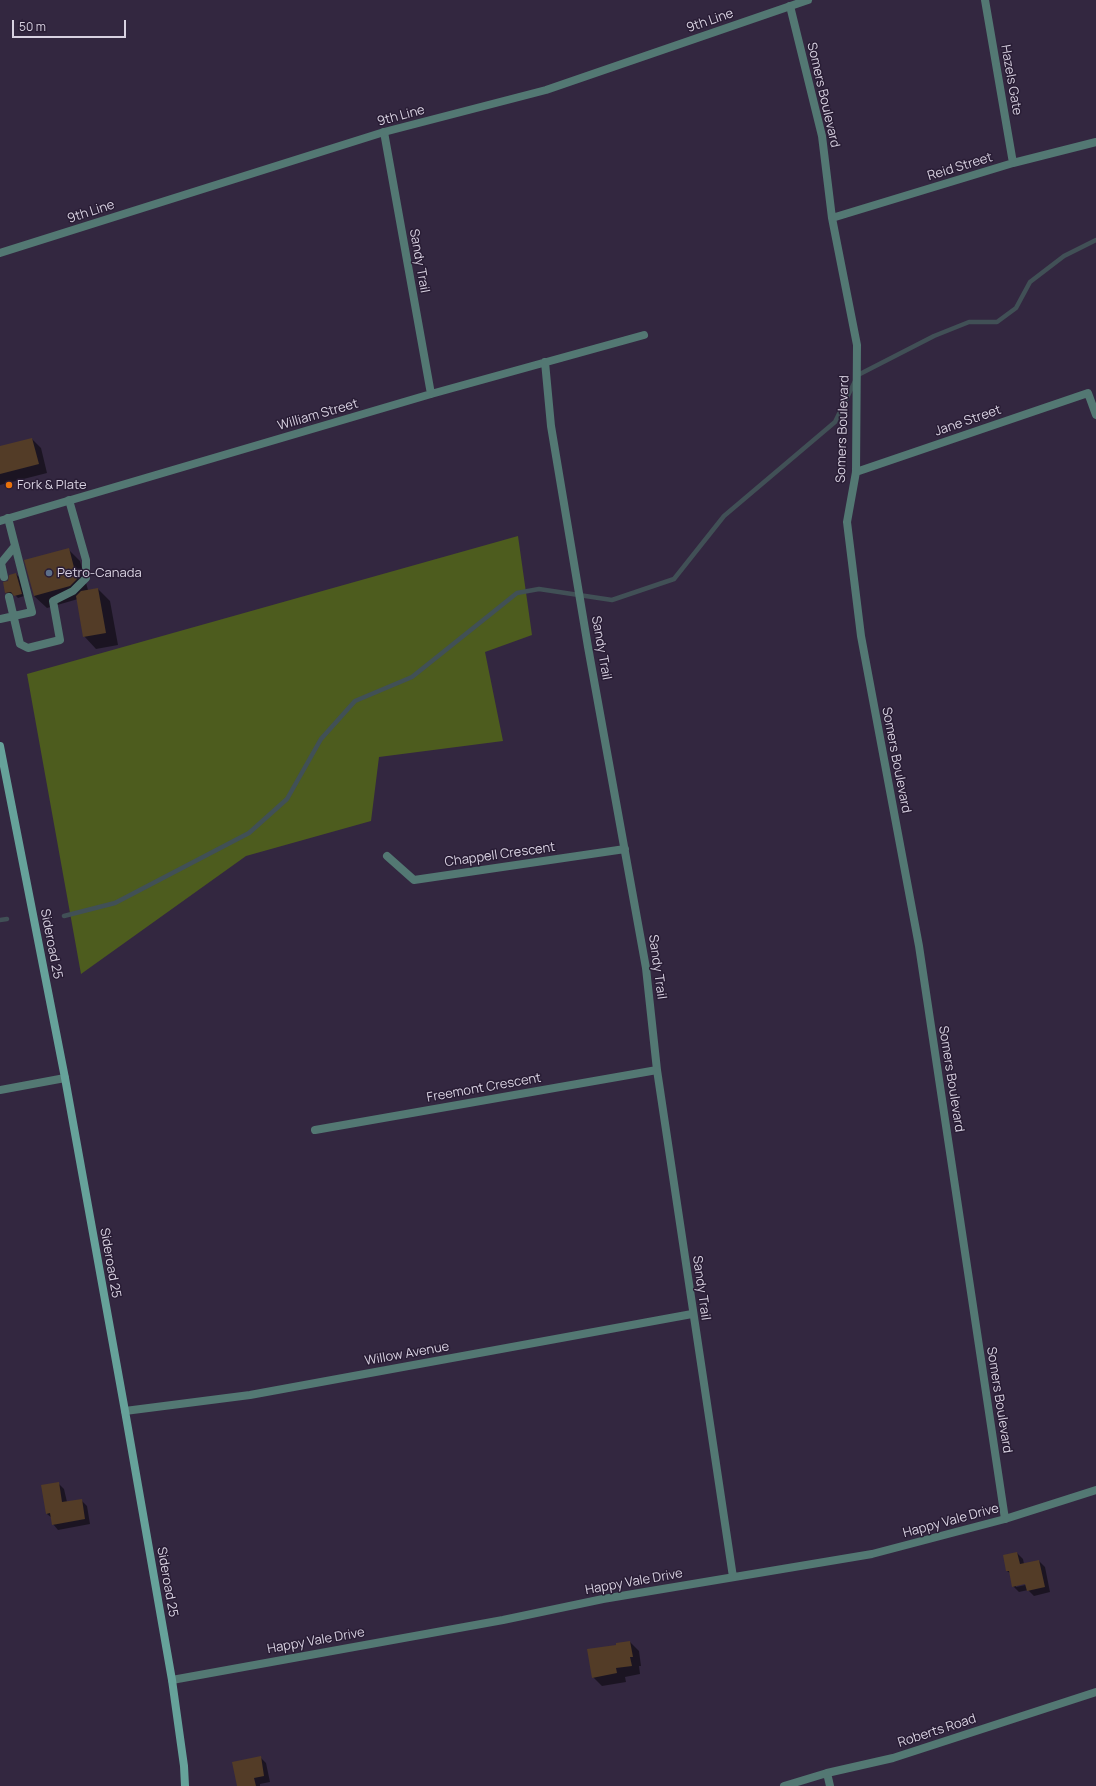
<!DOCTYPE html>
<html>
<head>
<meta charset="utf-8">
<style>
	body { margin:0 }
	#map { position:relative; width:1096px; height:1786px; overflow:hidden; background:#332740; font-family:Manrope,sans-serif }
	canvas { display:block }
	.scale { position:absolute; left:12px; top:20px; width:114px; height:18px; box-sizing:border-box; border:2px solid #d8d1e1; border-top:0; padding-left:5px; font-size:12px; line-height:14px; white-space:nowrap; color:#d8d1e1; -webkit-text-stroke:3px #291d35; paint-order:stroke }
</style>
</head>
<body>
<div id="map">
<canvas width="1096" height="1786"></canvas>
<div class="scale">50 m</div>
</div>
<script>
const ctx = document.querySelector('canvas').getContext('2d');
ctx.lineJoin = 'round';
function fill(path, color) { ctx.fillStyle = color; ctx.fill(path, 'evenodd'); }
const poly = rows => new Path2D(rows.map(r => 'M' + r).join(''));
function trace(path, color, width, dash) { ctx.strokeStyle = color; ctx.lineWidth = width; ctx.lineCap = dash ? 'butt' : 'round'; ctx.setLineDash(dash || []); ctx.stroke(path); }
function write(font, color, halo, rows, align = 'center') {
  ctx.font = font + ' Manrope,sans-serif'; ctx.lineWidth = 3; ctx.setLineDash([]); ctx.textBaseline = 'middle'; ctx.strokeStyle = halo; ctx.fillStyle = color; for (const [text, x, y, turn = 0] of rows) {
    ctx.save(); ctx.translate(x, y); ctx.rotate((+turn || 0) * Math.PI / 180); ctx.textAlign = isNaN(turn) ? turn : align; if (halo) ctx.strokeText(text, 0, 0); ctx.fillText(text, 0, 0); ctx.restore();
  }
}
fill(poly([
	[518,536,532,635,485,652,503,741,379,757,371,821,246,856,81,974,27,674]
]), '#4d5c1e');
fill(poly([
	[32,439,41,448,47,473,0,485,0,447],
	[68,549,80,561,88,590,98,589,110,601,118,645,96,649,84,636,78,599,47,608,34,596],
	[16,574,19,577,24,596,18,598,14,594,9,595,6,592,9,582],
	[58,1483,64,1489,67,1502,81,1500,87,1506,90,1524,58,1530,53,1524,52,1518,47,1514],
	[1017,1553,1023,1559,1024,1564,1039,1561,1045,1567,1050,1592,1034,1596,1028,1590,1019,1592,1013,1586,1011,1574,1007,1571],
	[1030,1582,1030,1584,1016,1587,1016,1585],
	[630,1642,639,1651,641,1666,639,1666,640,1674,625,1677,626,1682,602,1686,593,1677,617,1646],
	[261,1758,266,1763,270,1782,260,1784,260,1786,238,1786]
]), '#0007');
trace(poly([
	[64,916,115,903,249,833,287,799,321,739,355,701,412,677,517,593,539,589,612,600,674,579,724,516,835,422,858,375,934,336,969,322,997,322,1016,308,1030,282,1064,256,1096,240],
	[0,920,7,919]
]), '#415056', 4.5);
fill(poly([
	[32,438,39,464,0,474,0,446],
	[69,548,77,579,70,586,34,596,24,560],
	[16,573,22,594,14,596,11,592,5,593,3,582,8,581,9,575],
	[98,588,106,633,83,637,76,596,81,591],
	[59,1482,62,1502,82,1499,85,1519,52,1525,50,1513,46,1514,41,1485],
	[1017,1552,1020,1564,1039,1560,1045,1587,1027,1591,1025,1584,1012,1587,1009,1571,1006,1571,1003,1555],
	[630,1641,633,1657,630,1657,632,1666,616,1668,617,1673,592,1678,587,1649,616,1645,616,1643],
	[261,1756,264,1776,254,1778,256,1786,237,1786,232,1762]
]), '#533c27');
trace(poly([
	[4,577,1,563,15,546],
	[9,597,20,644,28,648,60,640,53,601,73,591,86,578,86,560,69,500],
	[0,619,32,612,8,518]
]), '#537873', 8);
trace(poly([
	[985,0,1013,163],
	[790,6,822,136,832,218,857,345,856,472,847,522,861,636,919,946,1005,1519],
	[384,132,431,394],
	[832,218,1013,163,1096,142],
	[545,362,551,426,588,647,646,968,657,1070,733,1577],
	[856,472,1088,393,1096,415],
	[0,521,431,394,644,335],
	[387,856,414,880,625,849],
	[0,1090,65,1078],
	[315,1130,657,1070],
	[125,1411,250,1395,692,1314],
	[172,1680,503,1620,603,1599,872,1554,1005,1519,1096,1490],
	[827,1773,830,1786],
	[784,1786,827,1773,893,1758,1096,1692]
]), '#537873', 8);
trace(poly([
	[0,253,384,132,546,90,808,0]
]), '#537873', 8);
trace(poly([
	[0,746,65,1078,125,1411,172,1680,184,1766,185,1786]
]), '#66a29a', 8);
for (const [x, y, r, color] of [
	[9,485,4,"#e8710a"],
	[49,573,4,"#5c6f8a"]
]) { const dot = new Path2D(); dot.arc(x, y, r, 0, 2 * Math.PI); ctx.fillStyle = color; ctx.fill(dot); trace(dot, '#291d35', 1.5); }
write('13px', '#d8d1e1', '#291d35', [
	["9th Line",710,21,-19],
	["Hazels Gate",1011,80,80],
	["Somers Boulevard",823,95,77],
	["9th Line",401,116,-15],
	["Reid Street",960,167,-17],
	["9th Line",91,212,-18],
	["Sandy Trail",419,261,80],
	["William Street",318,415,-16],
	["Jane Street",968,421,-19],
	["Somers Boulevard",843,429,-88],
	["Sandy Trail",601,648,80],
	["Somers Boulevard",896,760,79],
	["Chappell Crescent",500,855,-8],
	["Sideroad 25",51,944,79],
	["Sandy Trail",657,967,82],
	["Somers Boulevard",951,1079,81],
	["Freemont Crescent",484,1088,-10],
	["Sideroad 25",110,1263,80],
	["Sandy Trail",701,1288,82],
	["Willow Avenue",407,1354,-10],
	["Somers Boulevard",999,1400,81],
	["Happy Vale Drive",951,1521,-15],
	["Sideroad 25",167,1582,80],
	["Happy Vale Drive",634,1582,-10],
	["Happy Vale Drive",316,1641,-10],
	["Roberts Road",937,1731,-18]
]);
write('13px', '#d8d1e1', '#291d35', [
	["Fork & Plate",17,485],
	["Petro-Canada",57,573]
], 'left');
</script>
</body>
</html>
